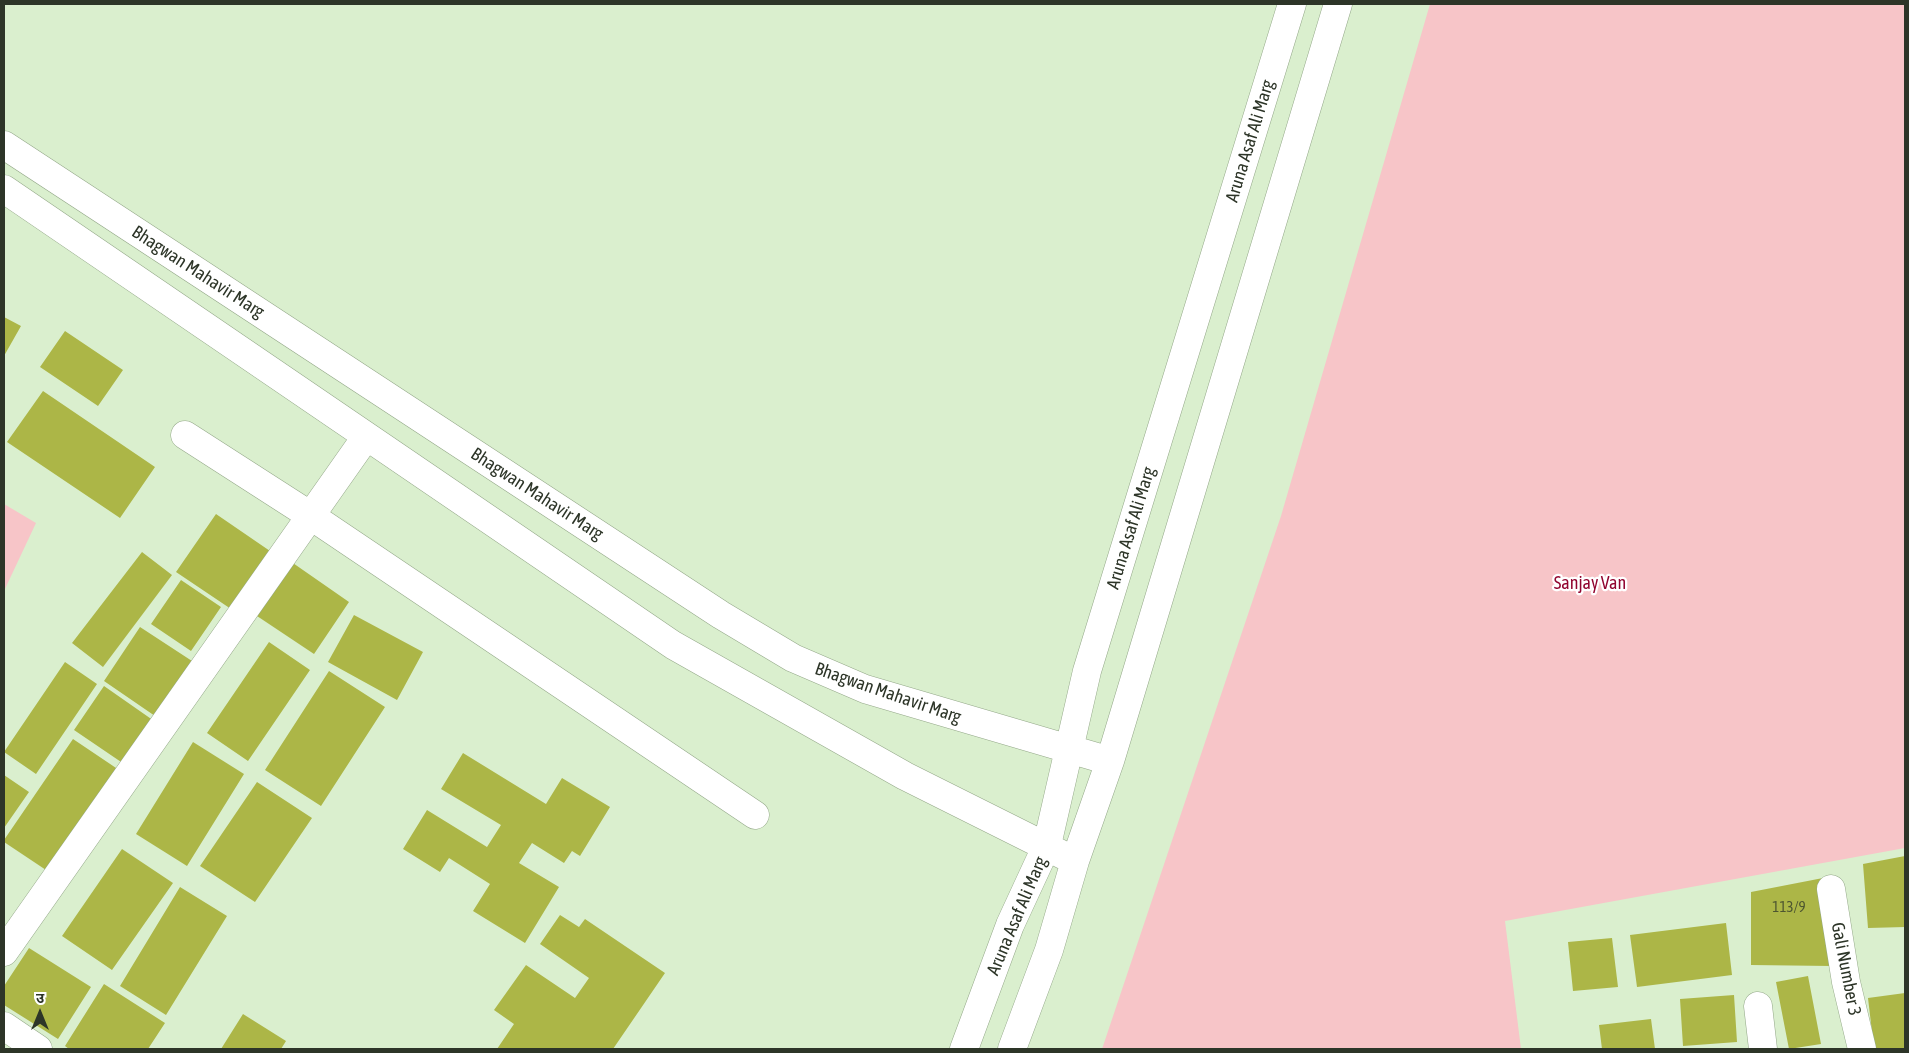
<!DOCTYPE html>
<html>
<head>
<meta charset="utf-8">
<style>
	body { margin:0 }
	#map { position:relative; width:1909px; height:1053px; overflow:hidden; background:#daefce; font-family:"Asap Condensed","Noto Sans Devanagari",sans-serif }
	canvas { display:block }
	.frame { position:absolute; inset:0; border:5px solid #2d3528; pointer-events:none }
	.north { position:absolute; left:15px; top:988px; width:50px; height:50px; -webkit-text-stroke:4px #fff; paint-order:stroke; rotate:0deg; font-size:14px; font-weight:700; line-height:20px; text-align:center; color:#2d3528 }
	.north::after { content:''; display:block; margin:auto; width:18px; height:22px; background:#2d3528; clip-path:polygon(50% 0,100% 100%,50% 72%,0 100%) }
</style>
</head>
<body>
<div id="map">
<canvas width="1909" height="1053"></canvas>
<div class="frame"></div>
<div class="north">उ</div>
</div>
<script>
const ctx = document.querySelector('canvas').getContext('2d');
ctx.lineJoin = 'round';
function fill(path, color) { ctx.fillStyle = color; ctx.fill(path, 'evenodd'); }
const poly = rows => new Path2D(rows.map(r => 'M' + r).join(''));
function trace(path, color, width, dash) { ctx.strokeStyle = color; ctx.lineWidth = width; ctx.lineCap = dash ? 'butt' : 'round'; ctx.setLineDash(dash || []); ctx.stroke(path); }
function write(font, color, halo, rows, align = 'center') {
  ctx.font = font + ' "Asap Condensed",sans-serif'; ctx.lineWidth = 4.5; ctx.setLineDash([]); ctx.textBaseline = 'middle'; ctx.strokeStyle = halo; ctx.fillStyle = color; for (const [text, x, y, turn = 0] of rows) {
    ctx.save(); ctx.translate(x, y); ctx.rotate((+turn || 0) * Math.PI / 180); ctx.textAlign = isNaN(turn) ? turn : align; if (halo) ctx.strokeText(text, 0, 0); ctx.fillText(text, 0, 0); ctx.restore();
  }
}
fill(poly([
	[1430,4,1905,4,1905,848,1505,921,1521,1049,1102,1049,1281,516],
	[4,504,36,523,4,591]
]), '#f7c5c8');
fill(poly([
	[4,317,21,326,4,356],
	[65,331,123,370,98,406,40,367],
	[43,391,155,467,120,518,7,442],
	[216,514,270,551,231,609,176,572],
	[142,552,172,575,103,667,72,643],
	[290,561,349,602,314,654,254,614],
	[181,580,221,607,191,651,151,624],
	[354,615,423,652,397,700,328,662],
	[140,627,192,661,155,716,104,681],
	[269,642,310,670,248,761,207,733],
	[65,662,97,684,36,774,4,752],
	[329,671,385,707,321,806,265,770],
	[104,686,157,723,127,766,74,730],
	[73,739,125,774,55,876,4,842,4,840],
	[193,742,244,774,187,866,136,834],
	[463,753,546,804,562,778,610,807,580,856,572,851,564,863,532,843,519,863,559,887,525,943,473,911,490,884,449,858,440,872,403,849,427,810,487,847,501,825,441,789],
	[4,775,29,792,4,828],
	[257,782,312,818,255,902,200,866],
	[122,849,173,883,112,970,62,936],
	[1905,856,1905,927,1868,928,1863,864],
	[1823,878,1832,966,1751,965,1751,892],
	[180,887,227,916,166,1015,120,986],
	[560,915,579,927,585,919,665,973,613,1049,497,1049,514,1024,494,1010,526,965,575,998,589,978,540,944],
	[1726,923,1732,975,1637,987,1630,935],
	[1612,938,1618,987,1573,991,1568,942],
	[29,948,91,987,58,1039,4,1005,4,986],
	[1808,976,1821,1044,1789,1049,1776,982],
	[104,984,165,1023,148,1049,69,1049,65,1046],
	[1905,993,1905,1049,1874,1049,1868,998],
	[1734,995,1737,1042,1683,1046,1680,999],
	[243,1014,286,1041,281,1049,221,1049],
	[1651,1019,1655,1049,1602,1049,1599,1025]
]), '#acb647');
const street = poly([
	[185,435,311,516,755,815],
	[1831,889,1846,982,1862,1049],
	[4,952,366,437],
	[1758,1006,1763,1049],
	[4,1026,38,1049]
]);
const secondary = poly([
	[4,145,721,615,793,658,865,689,1110,761],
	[4,189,673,645,905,776,1075,861],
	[964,1049,1010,925,1047,845,1087,671,1292,4],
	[1012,1049,1049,950,1075,861,1110,761,1338,4]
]);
trace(street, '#94a889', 29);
trace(secondary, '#94a889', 29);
trace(street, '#fff', 28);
trace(secondary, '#fff', 28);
write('15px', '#4d5530', null, [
	["113/9",1789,907]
]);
write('18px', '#2d3528', '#fff', [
	["Aruna Asaf Ali Marg",1250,141,-73],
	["Bhagwan Mahavir Marg",198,272,33],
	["Bhagwan Mahavir Marg",537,494,33],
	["Aruna Asaf Ali Marg",1131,528,-73],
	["Bhagwan Mahavir Marg",888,693,19],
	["Aruna Asaf Ali Marg",1017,916,-67],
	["Gali Number 3",1846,969,79]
]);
write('18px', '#910530', '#fff', [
	["Sanjay Van",1590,583]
]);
</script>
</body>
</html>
